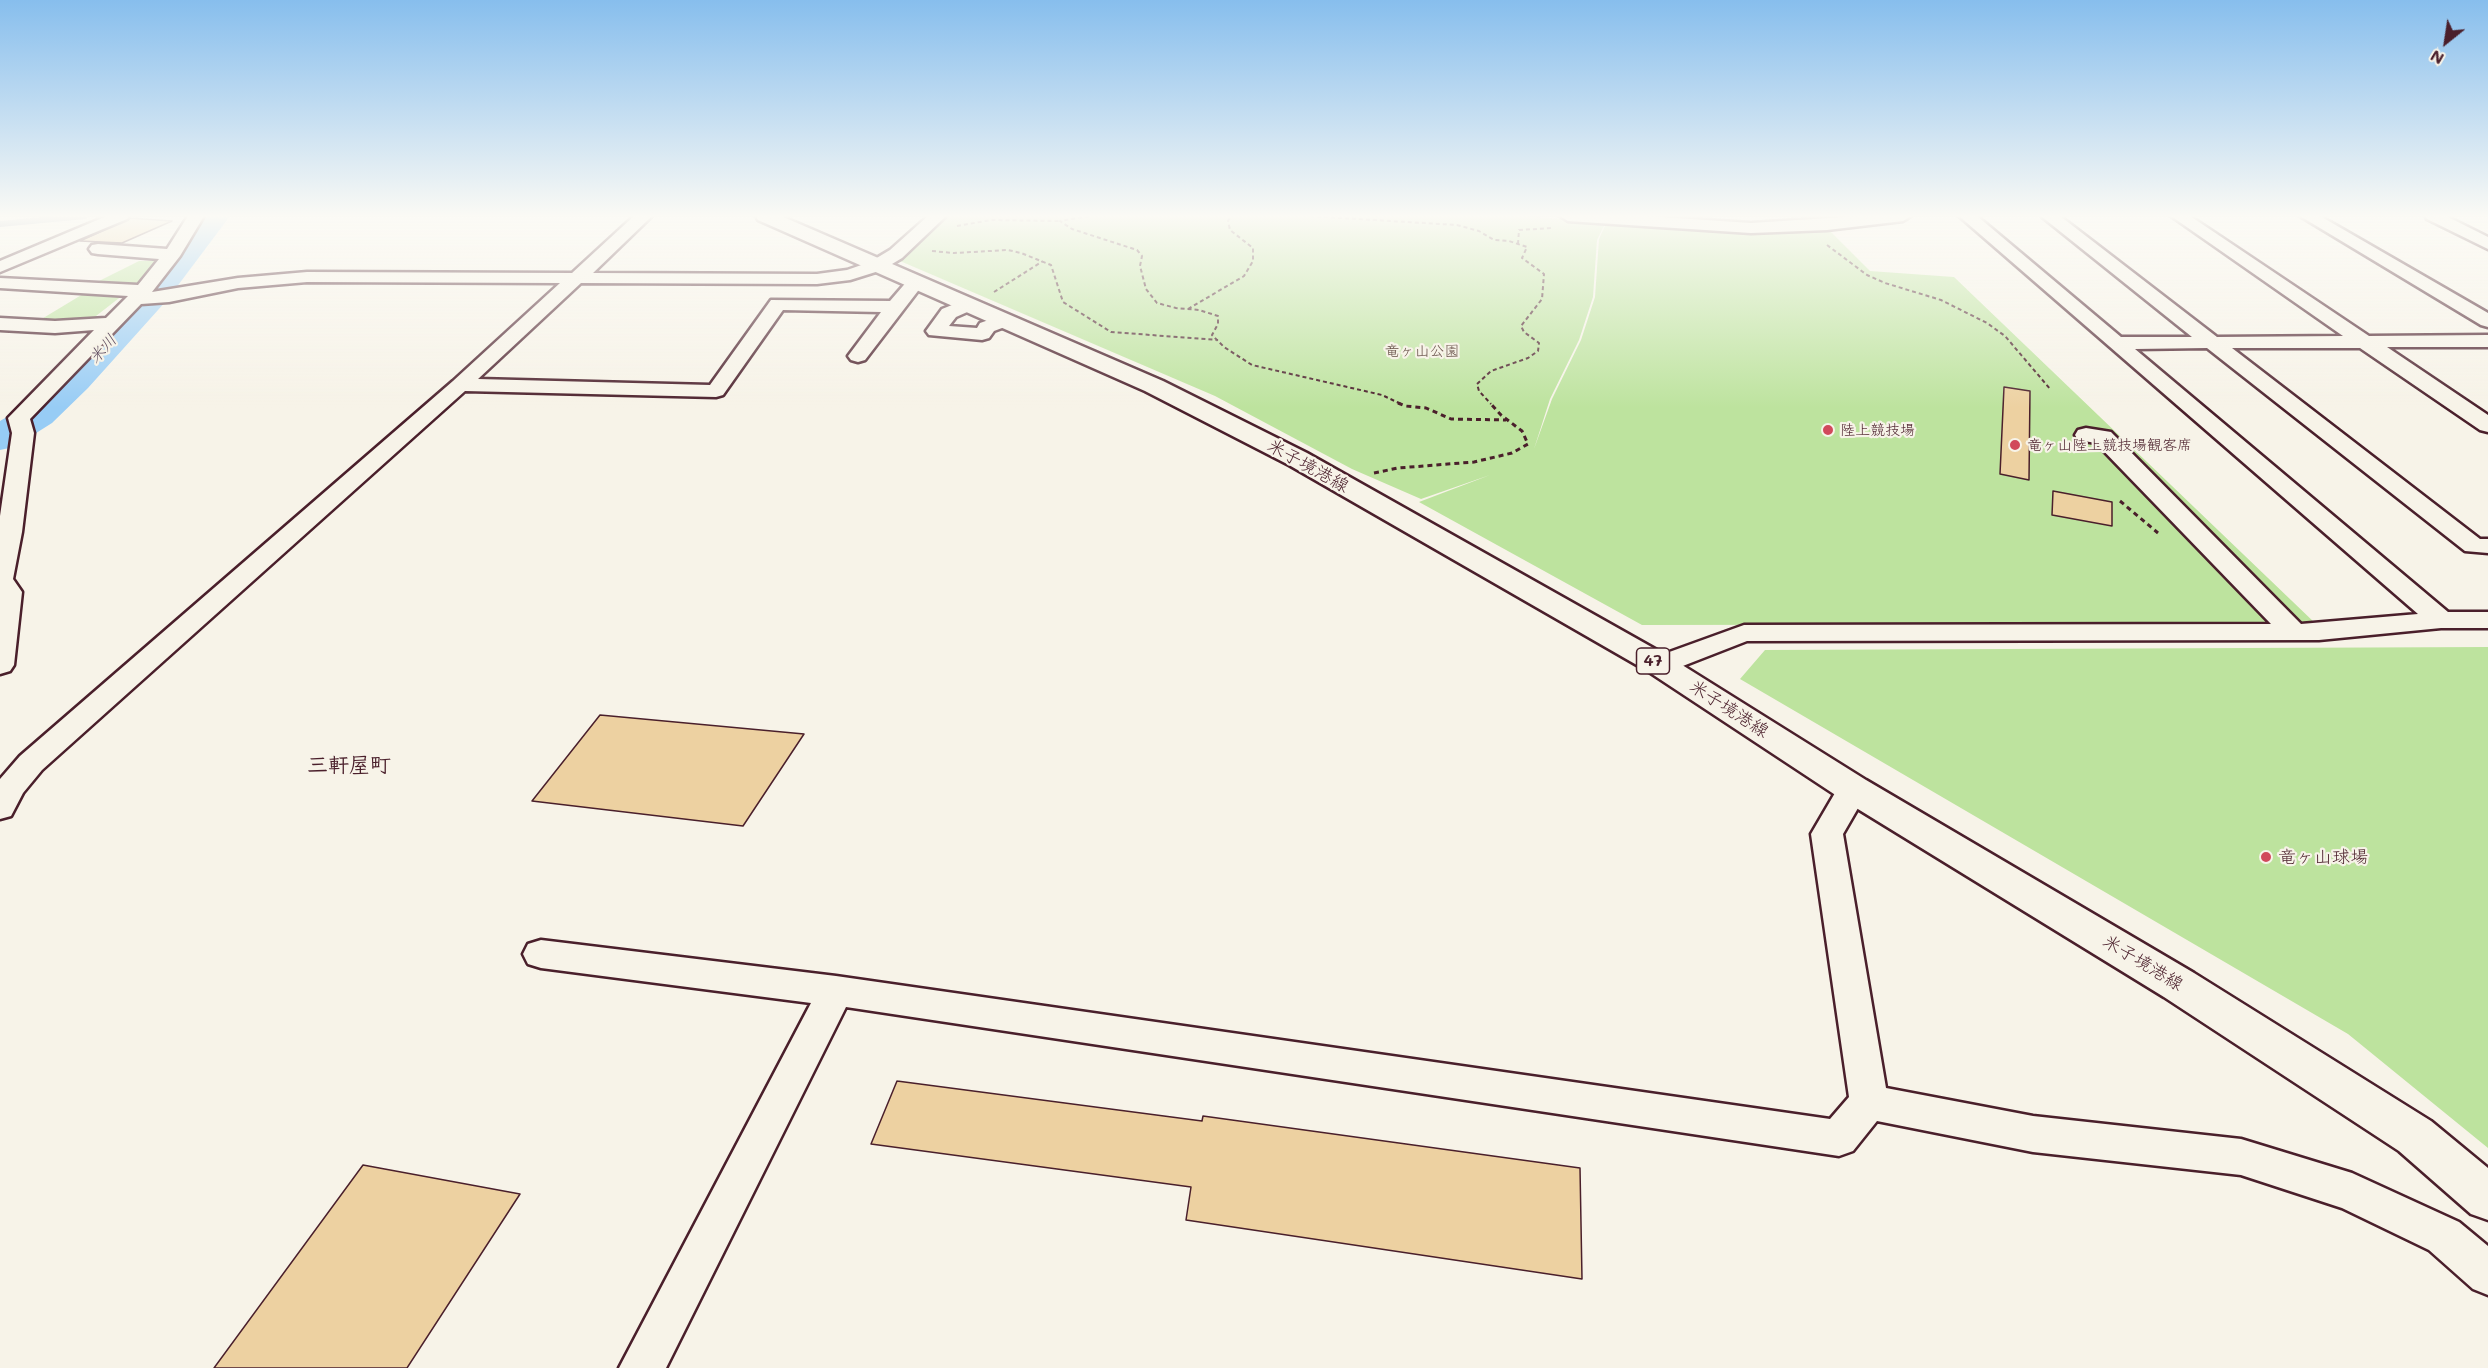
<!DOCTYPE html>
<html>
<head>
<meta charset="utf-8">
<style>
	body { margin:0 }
	#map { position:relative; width:2488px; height:1368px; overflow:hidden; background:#f7f3e8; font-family:Mali,sans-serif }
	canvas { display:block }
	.north { position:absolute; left:2416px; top:12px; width:60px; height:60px; -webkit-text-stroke:4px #f7f3e8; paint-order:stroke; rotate:210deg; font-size:16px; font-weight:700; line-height:24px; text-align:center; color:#4a1f2b }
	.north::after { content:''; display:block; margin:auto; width:21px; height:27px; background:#4a1f2b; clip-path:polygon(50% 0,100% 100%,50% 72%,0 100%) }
</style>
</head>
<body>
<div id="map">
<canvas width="2488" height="1368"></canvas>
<div class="north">N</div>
</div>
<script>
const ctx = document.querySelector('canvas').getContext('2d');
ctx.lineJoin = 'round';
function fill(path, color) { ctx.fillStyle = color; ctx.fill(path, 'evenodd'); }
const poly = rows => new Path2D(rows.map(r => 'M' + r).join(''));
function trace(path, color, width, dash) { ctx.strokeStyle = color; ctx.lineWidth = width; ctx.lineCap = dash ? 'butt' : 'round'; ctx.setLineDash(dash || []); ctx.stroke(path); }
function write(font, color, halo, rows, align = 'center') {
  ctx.font = font + ' Mali,"Klee One",sans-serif'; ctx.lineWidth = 4.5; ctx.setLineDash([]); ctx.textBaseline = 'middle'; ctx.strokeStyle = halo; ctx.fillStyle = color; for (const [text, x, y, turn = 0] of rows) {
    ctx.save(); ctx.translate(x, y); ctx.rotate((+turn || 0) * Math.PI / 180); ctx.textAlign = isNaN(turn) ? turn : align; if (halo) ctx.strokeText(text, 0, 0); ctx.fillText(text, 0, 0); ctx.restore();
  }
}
fill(poly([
	[948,216,1522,216,1606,222,1597,240,1593,297,1579,340,1550,399,1534,449,1552,399,1581,340,1595,297,1599,239,1607,221,1826,227,1870,271,1954,277,2316,624,1642,625,1419,502,1490,475,1421,499,1352,469,1215,396,900,261],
	[139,261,155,261,138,283,115,283,109,287,91,285],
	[88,291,123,295,87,323,35,323],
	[2488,647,2488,1148,2348,1034,1740,679,1765,650]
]), '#bde39e');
trace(poly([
	[0,224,85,216]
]), '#7887a4', 6);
fill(poly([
	[199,216,230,216,167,300,88,388,52,423,14,447,0,450,0,421,24,407,62,372,143,286,199,216]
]), '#97ccf5');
const building = poly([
	[130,218,172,221,122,243,80,241,130,218],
	[2004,387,2030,391,2029,480,2000,474,2004,387],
	[2053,491,2112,502,2112,526,2052,515,2053,491],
	[600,715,804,734,743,826,532,801,600,715],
	[897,1081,1202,1121,1203,1116,1580,1168,1582,1279,1186,1220,1191,1187,871,1144,897,1081],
	[363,1165,520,1194,407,1368,214,1368,363,1165]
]);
fill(building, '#edd1a1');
trace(building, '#4a1f2b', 1.5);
const minor = poly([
	[107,216,129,216,127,219,0,272,0,261,107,216],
	[188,216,204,216,180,256,152,292,238,278,307,272,572,273,634,216,652,216,593,273,817,274,847,270,870,262,890,250,928,216,946,216,902,258,882,270,850,280,817,284,581,283,478,379,710,385,771,300,890,301,909,279,921,279,924,283,865,360,858,362,851,360,848,356,881,312,783,310,723,395,716,397,465,391,42,770,23,793,11,816,0,819,0,779,20,756,453,381,560,283,307,282,238,288,169,302,141,304,30,419,34,433,22,532,13,579,22,592,14,665,10,671,0,674,0,516,12,433,8,418,94,330,55,333,0,330,0,318,55,321,106,318,128,296,0,288,0,278,138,285,159,259,98,254,92,253,89,249,92,245,98,244,167,249,188,216],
	[1560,216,1646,216,1751,223,1860,216,1911,216,1903,221,1827,230,1751,233,1568,221,1560,216],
	[1959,216,1977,216,2121,337,2192,337,2041,216,2060,216,2217,337,2343,336,2171,216,2190,216,2369,336,2488,335,2488,347,2387,347,2488,415,2488,432,2480,430,2360,348,2232,348,2480,539,2488,539,2488,553,2465,551,2207,348,2135,349,2448,612,2488,612,2488,628,2441,628,2319,640,1747,641,1670,671,1660,674,1650,671,1646,665,1650,659,1744,625,2271,624,2096,443,2078,440,2075,435,2078,430,2086,428,2111,432,2301,624,2418,614,1959,216],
	[2300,216,2320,216,2488,313,2488,327,2481,325,2300,216],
	[2425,216,2446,216,2488,237,2488,249,2427,219,2425,216],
	[967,299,974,301,976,305,974,309,956,317,949,326,977,328,980,323,1003,315,1010,317,1013,321,1010,325,994,331,989,338,982,340,929,335,926,331,942,309,967,299],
	[1853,778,1864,781,1869,789,1843,834,1886,1088,2033,1116,2241,1139,2352,1173,2459,1222,2488,1246,2488,1295,2473,1289,2429,1250,2342,1208,2241,1175,2033,1152,1877,1121,1853,1151,1839,1156,846,1007,666,1368,619,1368,811,1003,541,968,528,964,523,954,528,944,541,940,836,976,1830,1119,1849,1097,1811,834,1842,781,1853,778]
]);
const major = poly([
	[756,216,781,216,1163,381,1307,453,1671,658,1866,780,2194,973,2431,1121,2488,1168,2488,1220,2471,1214,2399,1151,2164,997,1840,798,1649,672,1289,465,1145,391,758,220,756,216]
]);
trace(minor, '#4a1f2b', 5);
trace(major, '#4a1f2b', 5);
trace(poly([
	[1089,216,1060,221,1072,229,1137,250,1142,256,1140,266,1146,289,1157,303,1176,308,1199,310,1218,316,1218,324,1212,335,1224,347,1252,365,1382,395,1401,404],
	[1310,216,1457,225,1479,231,1494,240,1509,241,1527,247,1522,258,1544,274,1542,299,1521,326,1524,332,1539,343,1538,351,1528,358,1491,371,1477,384,1479,391,1491,404],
	[957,226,991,220,1060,221],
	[1518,244,1519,230,1552,228],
	[1827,245,1867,275,1885,283,1941,300,1987,323,2005,336,2051,390],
	[932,251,954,253,1008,250,1021,253,1051,265,1063,302,1111,332,1218,340],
	[994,292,1043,261],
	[1188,309,1244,276,1253,261,1253,248,1230,230,1228,221,1231,216]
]), '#4a1f2b', 2, [4, 3]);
trace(poly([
	[1398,403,1405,406,1426,408,1451,419,1506,420],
	[1374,473,1398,468,1474,462,1512,453,1528,444,1522,431,1501,415,1490,403],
	[2120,501,2158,533]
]), '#4a1f2b', 3, [5, 4]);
fill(minor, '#f7f3e8');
fill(major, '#f7f3e8');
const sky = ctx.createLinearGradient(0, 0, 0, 408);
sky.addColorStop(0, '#87beed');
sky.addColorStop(0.53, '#fbfaf5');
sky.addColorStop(1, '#fbfaf500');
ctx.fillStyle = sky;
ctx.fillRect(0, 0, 2488, 408);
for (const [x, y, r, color] of [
	[1828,430,6,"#d1495b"],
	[2015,445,6,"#d1495b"],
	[2266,857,6,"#d1495b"]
]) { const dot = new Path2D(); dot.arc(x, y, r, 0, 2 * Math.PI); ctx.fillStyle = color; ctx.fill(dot); trace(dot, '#f7f3e8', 2); }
write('15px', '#675048', '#f7f3e8', [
	["竜ヶ山公園",1422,351]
]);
write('15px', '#4a1f2b', '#f7f3e8', [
	["陸上競技場",1840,430],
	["竜ヶ山陸上競技場観客席",2027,445]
], 'left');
write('italic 16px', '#5d4a5e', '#f7f3e8', [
	["米川",103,349,-48]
]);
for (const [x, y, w] of [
	[1653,661,33]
]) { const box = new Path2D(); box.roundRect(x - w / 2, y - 13, w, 26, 4.5); ctx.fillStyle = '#f7f3e8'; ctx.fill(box); trace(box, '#4a1f2b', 1.5); }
write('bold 16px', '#4a1f2b', null, [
	["47",1653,661]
]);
write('18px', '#4a1f2b', '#f7f3e8', [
	["米子境港線",1308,466,29],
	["米子境港線",1729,709,33],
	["米子境港線",2143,963,31]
]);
write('18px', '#4a1f2b', '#f7f3e8', [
	["竜ヶ山球場",2278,857]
], 'left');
write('bold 21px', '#4a1f2b', '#f7f3e8', [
	["三軒屋町",349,766]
]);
</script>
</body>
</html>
